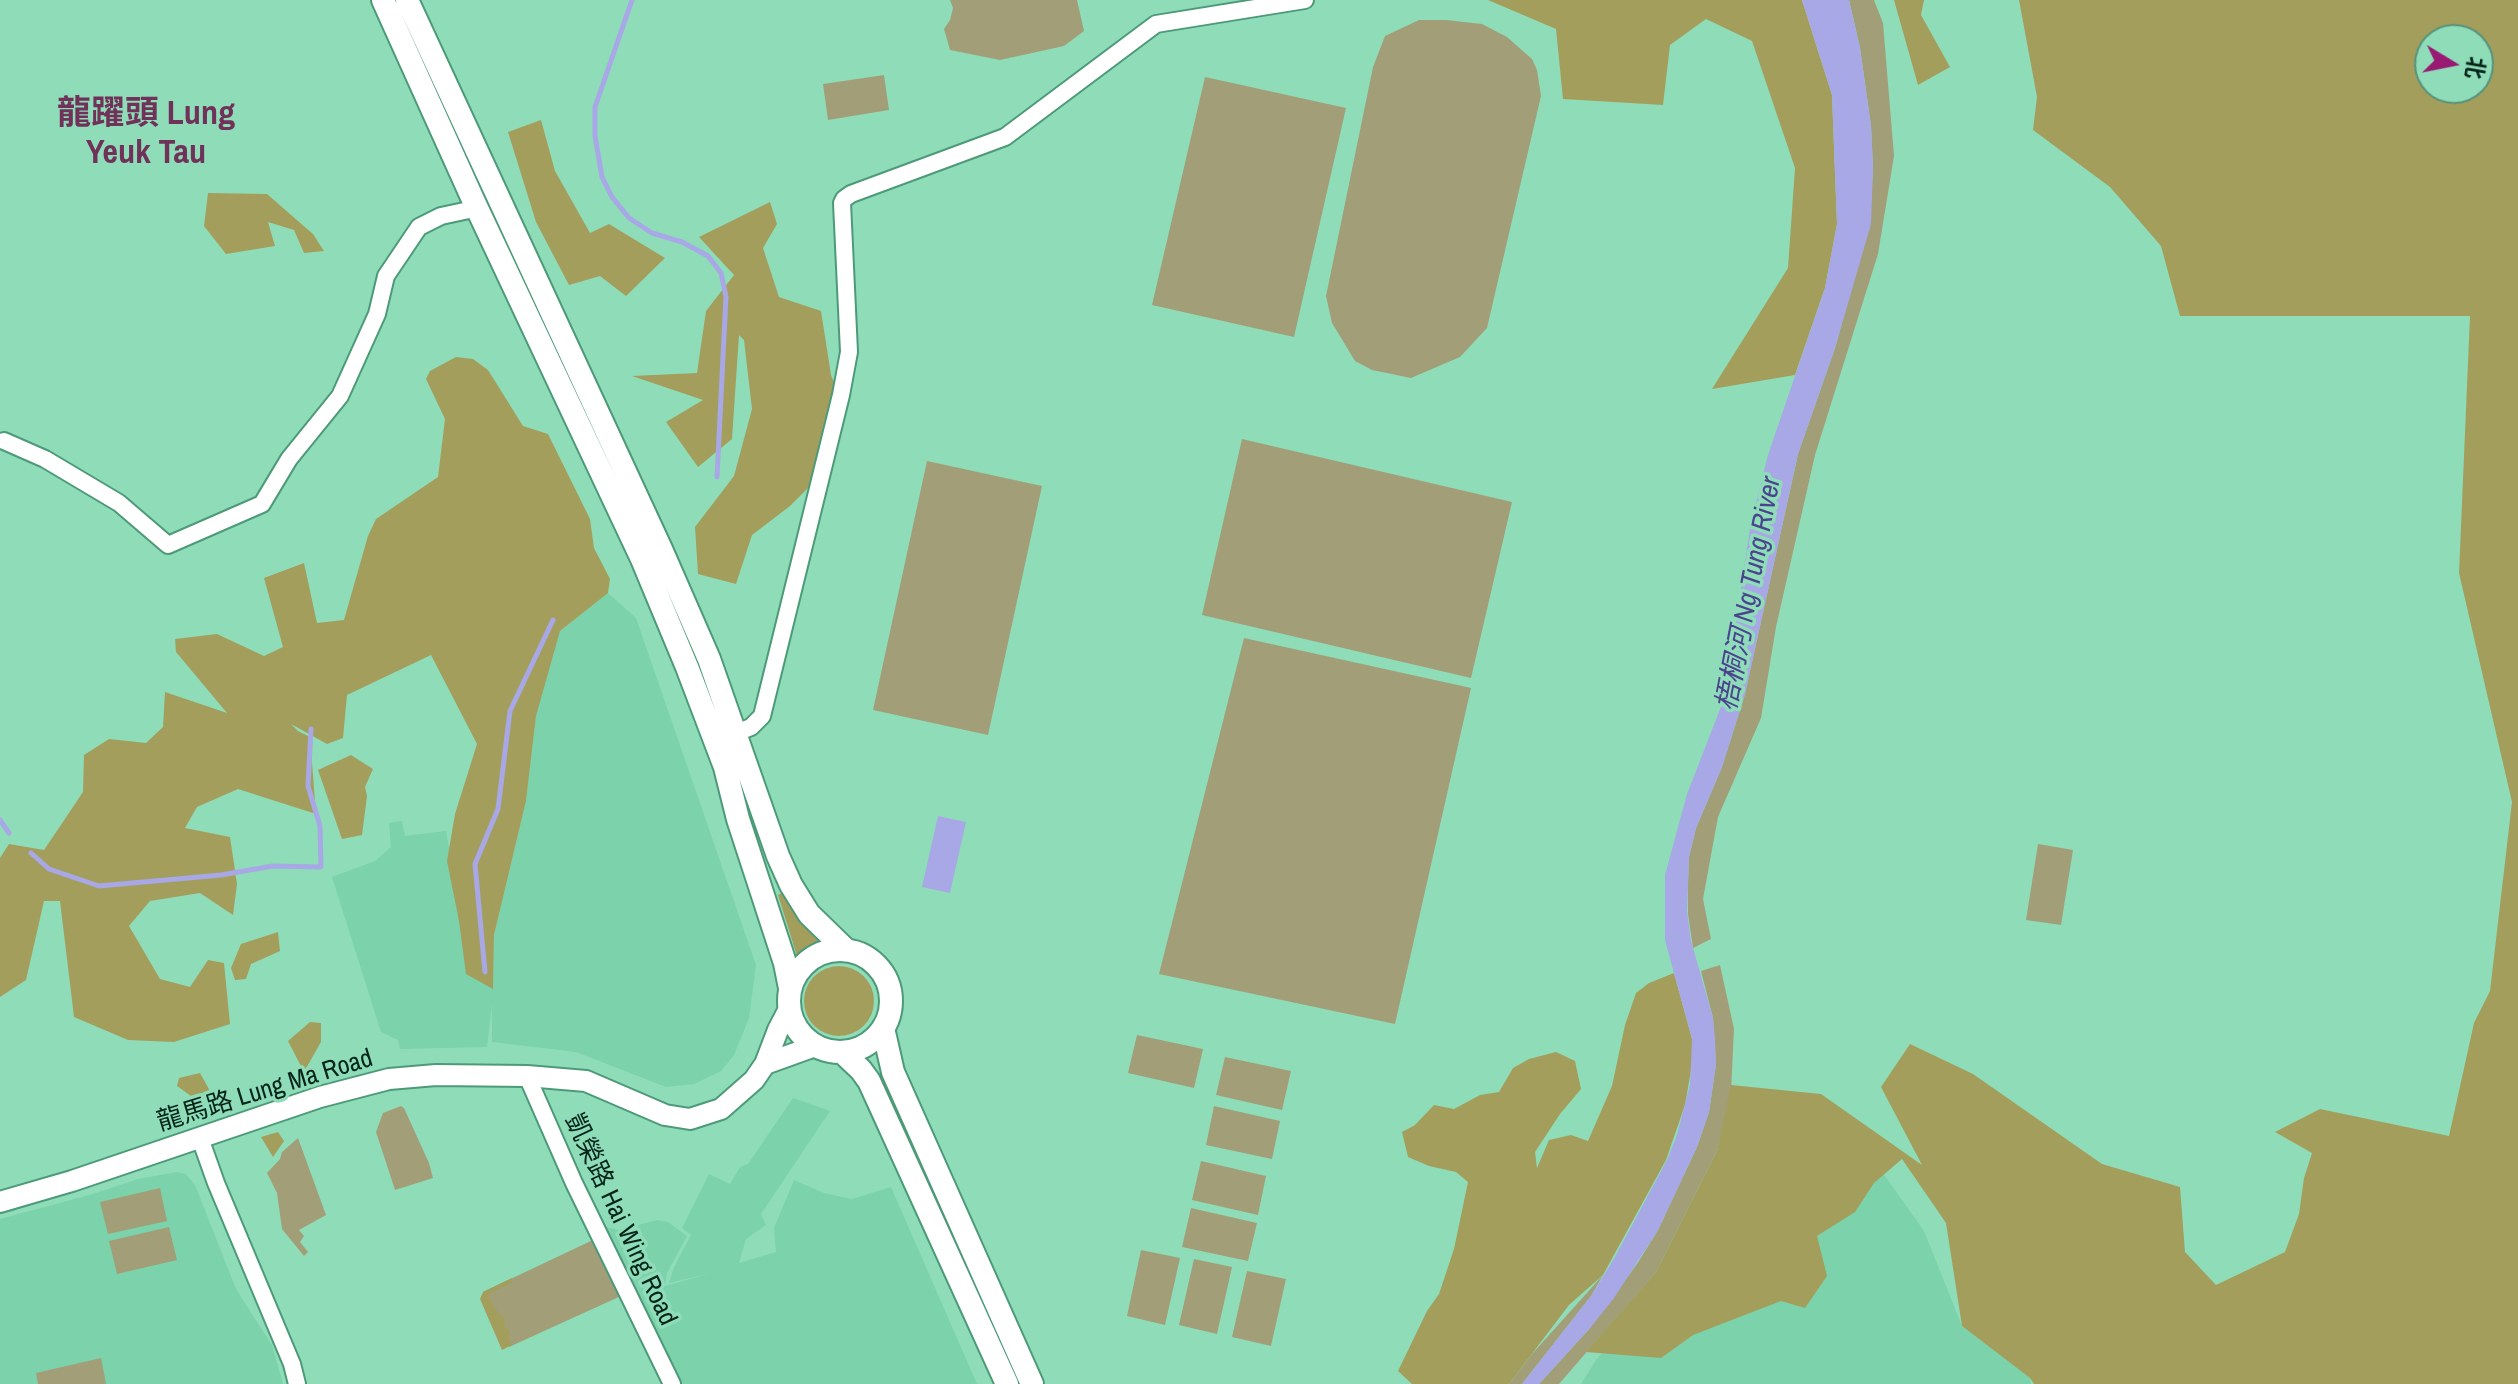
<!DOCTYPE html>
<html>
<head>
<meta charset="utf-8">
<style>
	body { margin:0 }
	#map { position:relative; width:2518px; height:1384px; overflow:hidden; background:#8fdcb9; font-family:"Archivo Narrow","Noto Sans SC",sans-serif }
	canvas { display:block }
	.north { position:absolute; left:2414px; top:24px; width:80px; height:80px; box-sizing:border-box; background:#8fdcb9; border:2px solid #579279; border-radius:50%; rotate:100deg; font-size:22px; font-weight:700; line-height:32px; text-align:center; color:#032418 }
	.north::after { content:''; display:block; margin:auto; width:28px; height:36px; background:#981a72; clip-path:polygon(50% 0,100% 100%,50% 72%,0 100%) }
</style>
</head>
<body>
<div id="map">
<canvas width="2518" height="1384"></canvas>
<div class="north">北</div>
</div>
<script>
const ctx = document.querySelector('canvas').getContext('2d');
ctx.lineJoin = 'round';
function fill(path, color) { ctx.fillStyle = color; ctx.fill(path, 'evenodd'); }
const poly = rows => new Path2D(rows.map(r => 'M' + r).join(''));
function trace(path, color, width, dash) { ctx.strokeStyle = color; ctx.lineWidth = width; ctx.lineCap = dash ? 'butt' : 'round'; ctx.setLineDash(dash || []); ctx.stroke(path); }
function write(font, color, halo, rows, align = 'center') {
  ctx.font = font + ' "Archivo Narrow","Noto Sans SC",sans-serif'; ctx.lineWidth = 7; ctx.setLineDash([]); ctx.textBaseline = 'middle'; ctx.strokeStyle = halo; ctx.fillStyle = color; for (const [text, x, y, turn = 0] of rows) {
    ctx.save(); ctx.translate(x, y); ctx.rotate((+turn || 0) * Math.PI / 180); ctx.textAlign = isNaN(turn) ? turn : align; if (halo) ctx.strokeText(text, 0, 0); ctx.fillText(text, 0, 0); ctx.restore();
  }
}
fill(poly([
	[608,593,636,618,756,965,749,1018,734,1055,721,1071,694,1084,666,1087,576,1052,492,1042,492,1004,487,1047,400,1049,398,1040,381,1032,332,877,375,861,391,847,389,823,402,821,405,836,446,831,454,876,493,988,494,935,526,801,537,707,560,631],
	[793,1098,830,1111,761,1214,766,1225,746,1239,739,1263,776,1252,774,1228,794,1180,824,1193,852,1199,891,1187,977,1384,680,1384,602,1226,619,1230,657,1220,668,1222,687,1236,667,1273,665,1286,711,1273,669,1283,674,1267,691,1235,682,1228,709,1174,730,1184,740,1167,748,1164],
	[1769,1103,1885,1176,1924,1231,1962,1326,2030,1378,2031,1384,1581,1384,1596,1360,1668,1276],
	[177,1172,186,1174,195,1185,236,1289,272,1345,283,1384,0,1384,0,1219,93,1194,138,1179]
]), '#7bd2ab');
fill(poly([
	[950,0,1077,0,1084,31,1064,46,1000,60,950,50,944,29,950,20,953,8],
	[1849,0,1874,0,1883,23,1894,156,1878,254,1815,455,1776,627,1761,718,1718,817,1703,899,1711,939,1693,948,1688,914,1688,882,1689,857,1696,828,1722,767,1745,694,1798,454,1835,348,1870,221,1873,168,1871,126,1860,48],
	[1419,20,1446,20,1482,24,1507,37,1532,59,1537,70,1541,96,1487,328,1460,357,1411,378,1372,370,1355,361,1332,323,1326,296,1373,67,1385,36],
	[884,75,889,110,828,120,823,84],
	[1205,77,1346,108,1294,337,1152,305],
	[1242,439,1512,502,1471,678,1202,615],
	[927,461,1042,486,988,735,873,710],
	[1244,638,1471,688,1395,1024,1159,974],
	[2038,844,2073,850,2061,925,2026,920],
	[1720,965,1734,1029,1731,1092,1717,1151,1656,1272,1559,1384,1539,1384,1590,1328,1637,1264,1658,1230,1697,1147,1709,1112,1716,1064,1713,1018,1701,971],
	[1137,1035,1203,1049,1194,1088,1128,1073],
	[1225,1057,1291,1071,1282,1110,1216,1095],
	[401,1106,404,1108,429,1163,433,1178,395,1190,376,1132,383,1113],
	[1214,1106,1280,1121,1272,1159,1206,1145],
	[298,1138,326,1215,299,1230,304,1236,300,1242,308,1252,304,1256,282,1229,277,1193,267,1173,280,1159,282,1152],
	[1201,1161,1266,1176,1258,1215,1192,1200],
	[160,1188,167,1221,108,1234,100,1202],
	[1191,1208,1257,1223,1248,1261,1182,1247],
	[169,1227,177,1260,117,1274,109,1241],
	[595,1239,621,1296,509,1347,483,1292],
	[1141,1250,1180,1258,1165,1325,1127,1316],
	[1194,1259,1232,1267,1217,1334,1179,1325],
	[1247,1271,1286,1279,1271,1346,1232,1337],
	[1603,1275,1591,1296,1522,1384,1509,1384,1532,1354],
	[101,1358,106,1384,38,1384,36,1373]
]), '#a29f78');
fill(poly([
	[1488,0,1802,0,1832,95,1837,224,1825,288,1795,375,1712,389,1788,268,1795,168,1752,41,1706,19,1670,45,1663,105,1563,99,1556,29],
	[1894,0,1924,0,1921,15,1950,67,1918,85],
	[2019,0,2518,0,2518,1384,2034,1384,2030,1378,1962,1326,1946,1223,1902,1159,1874,1183,1855,1212,1817,1236,1827,1276,1805,1308,1781,1301,1693,1335,1661,1358,1586,1352,1656,1272,1717,1151,1731,1085,1821,1094,1922,1165,1881,1087,1910,1044,1973,1074,2102,1164,2180,1187,2185,1252,2216,1285,2285,1252,2299,1214,2304,1178,2312,1153,2275,1132,2320,1109,2449,1136,2474,1023,2490,991,2512,802,2459,573,2470,316,2180,316,2161,246,2110,187,2033,130,2037,97],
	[2430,40,2478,40,2478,88,2430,88],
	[541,120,555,171,590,233,609,224,665,258,626,296,600,276,569,285,536,222,508,132],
	[208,193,267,194,313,234,324,251,304,253,294,230,268,222,275,246,226,254,204,226],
	[770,202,777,224,763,248,779,297,821,311,831,375,839,395,809,487,790,506,752,535,736,584,698,574,695,527,734,476,752,409,744,340,739,335,732,439,698,467,666,422,703,400,632,376,697,373,706,311,734,275,699,237],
	[456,357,473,359,488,370,523,426,548,434,590,519,594,548,610,579,608,593,560,631,536,716,526,801,494,935,493,989,466,974,459,921,447,861,455,814,477,744,431,655,347,695,343,738,327,744,291,724,298,731,310,737,316,814,238,789,197,807,185,828,230,837,237,884,233,915,200,893,150,901,129,926,160,979,190,987,208,960,224,963,230,1024,174,1042,128,1040,74,1017,60,901,44,901,26,980,0,997,0,858,9,844,44,850,83,792,84,755,109,739,146,743,163,727,165,692,227,713,176,652,175,639,217,634,264,656,283,647,264,578,304,563,317,623,344,620,368,536,376,519,438,477,445,419,426,379,430,371],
	[351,755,373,769,365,787,367,796,362,835,342,839,318,770],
	[784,892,796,915,822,943,797,956,778,895],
	[278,932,280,951,251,964,246,979,235,980,231,968,241,944],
	'804 1001a35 35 0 1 1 70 0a35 35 0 1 1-70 0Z',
	[1674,973,1692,1039,1693,1059,1685,1105,1666,1160,1603,1275,1569,1305,1509,1384,1412,1384,1398,1371,1427,1311,1439,1294,1454,1249,1468,1182,1456,1172,1429,1166,1408,1157,1402,1132,1415,1125,1434,1105,1454,1109,1480,1095,1499,1092,1513,1068,1529,1059,1556,1052,1575,1061,1581,1089,1560,1114,1535,1152,1537,1168,1549,1140,1571,1135,1588,1141,1612,1086,1625,1025,1636,993,1649,983],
	[310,1022,321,1023,321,1042,304,1072,288,1041],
	[200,1073,210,1091,191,1096,177,1086,179,1078],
	[278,1132,284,1141,273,1157,261,1137],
	[512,1278,511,1283,490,1293,489,1299,500,1315,504,1317,505,1328,510,1332,509,1339,512,1345,502,1350,480,1299,483,1292]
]), '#a49e5c');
fill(poly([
	[1802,0,1849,0,1860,48,1871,126,1873,168,1871,224,1835,348,1798,454,1745,694,1722,767,1696,828,1689,857,1687,911,1691,941,1713,1018,1715,1039,1716,1064,1709,1112,1697,1147,1658,1230,1614,1298,1590,1328,1539,1384,1522,1384,1591,1296,1615,1257,1667,1160,1677,1135,1690,1085,1692,1039,1665,940,1665,875,1687,794,1724,699,1750,529,1760,487,1768,455,1825,288,1837,224,1832,95],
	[938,816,966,822,950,893,922,887]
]), '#a7a8e5');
trace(poly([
	[632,0,595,107,595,136,602,177,612,197,629,218,652,233,682,242,708,256,721,273,726,297,717,477],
	[0,820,9,833],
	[31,853,49,869,99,886,221,875,273,866,321,867,320,826,308,786,311,729],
	[485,972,475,864,498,809,510,711,553,620]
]), '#a7a8e5', 5);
const minor = poly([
	[4,441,45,459,119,503,168,545,262,504,289,459,340,396,377,314,386,276,419,227,441,216,469,210,475,204],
	[736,733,751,727,762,716,841,395,849,352,842,203,844,199,851,194,1005,137,1156,24,1305,0],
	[527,1076,574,1183,672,1384],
	[200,1138,216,1183,292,1364,297,1384]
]);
const tertiary = poly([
	[765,1064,815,1046],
	[0,1202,72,1181,320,1097,389,1079,436,1075,527,1076,586,1081,665,1115,690,1119,721,1109,754,1080,765,1064,778,1030,789,1009]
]);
const secondary = poly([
	[383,0,475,204,642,559,687,667,725,767,738,819,785,963,790,988],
	[407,0,661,549,709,659,778,856,791,885,809,914,846,950],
	'789 1001a51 51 0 1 1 102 0a51 51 0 1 1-102 0Z',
	[883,1028,893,1072,1032,1384],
	[842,1052,861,1070,869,1081,1007,1384]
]);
trace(minor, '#4d9a79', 20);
trace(tertiary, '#4d9a79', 24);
trace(secondary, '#4d9a79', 26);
trace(minor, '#fff', 16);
trace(tertiary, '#fff', 20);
trace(secondary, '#fff', 22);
write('26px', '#032418', '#8fdcb9', [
	["龍馬路 Lung Ma Road",265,1091,-17],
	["凱榮路 Hai Wing Road",620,1220,65]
]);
write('italic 28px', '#4a448e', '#8fdcb9', [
	["梧桐河 Ng Tung River",1750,594,-79]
]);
write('bold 34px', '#703259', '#8fdcb9', [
	["龍躍頭 Lung",146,115],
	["Yeuk Tau",146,154]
]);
</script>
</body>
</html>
